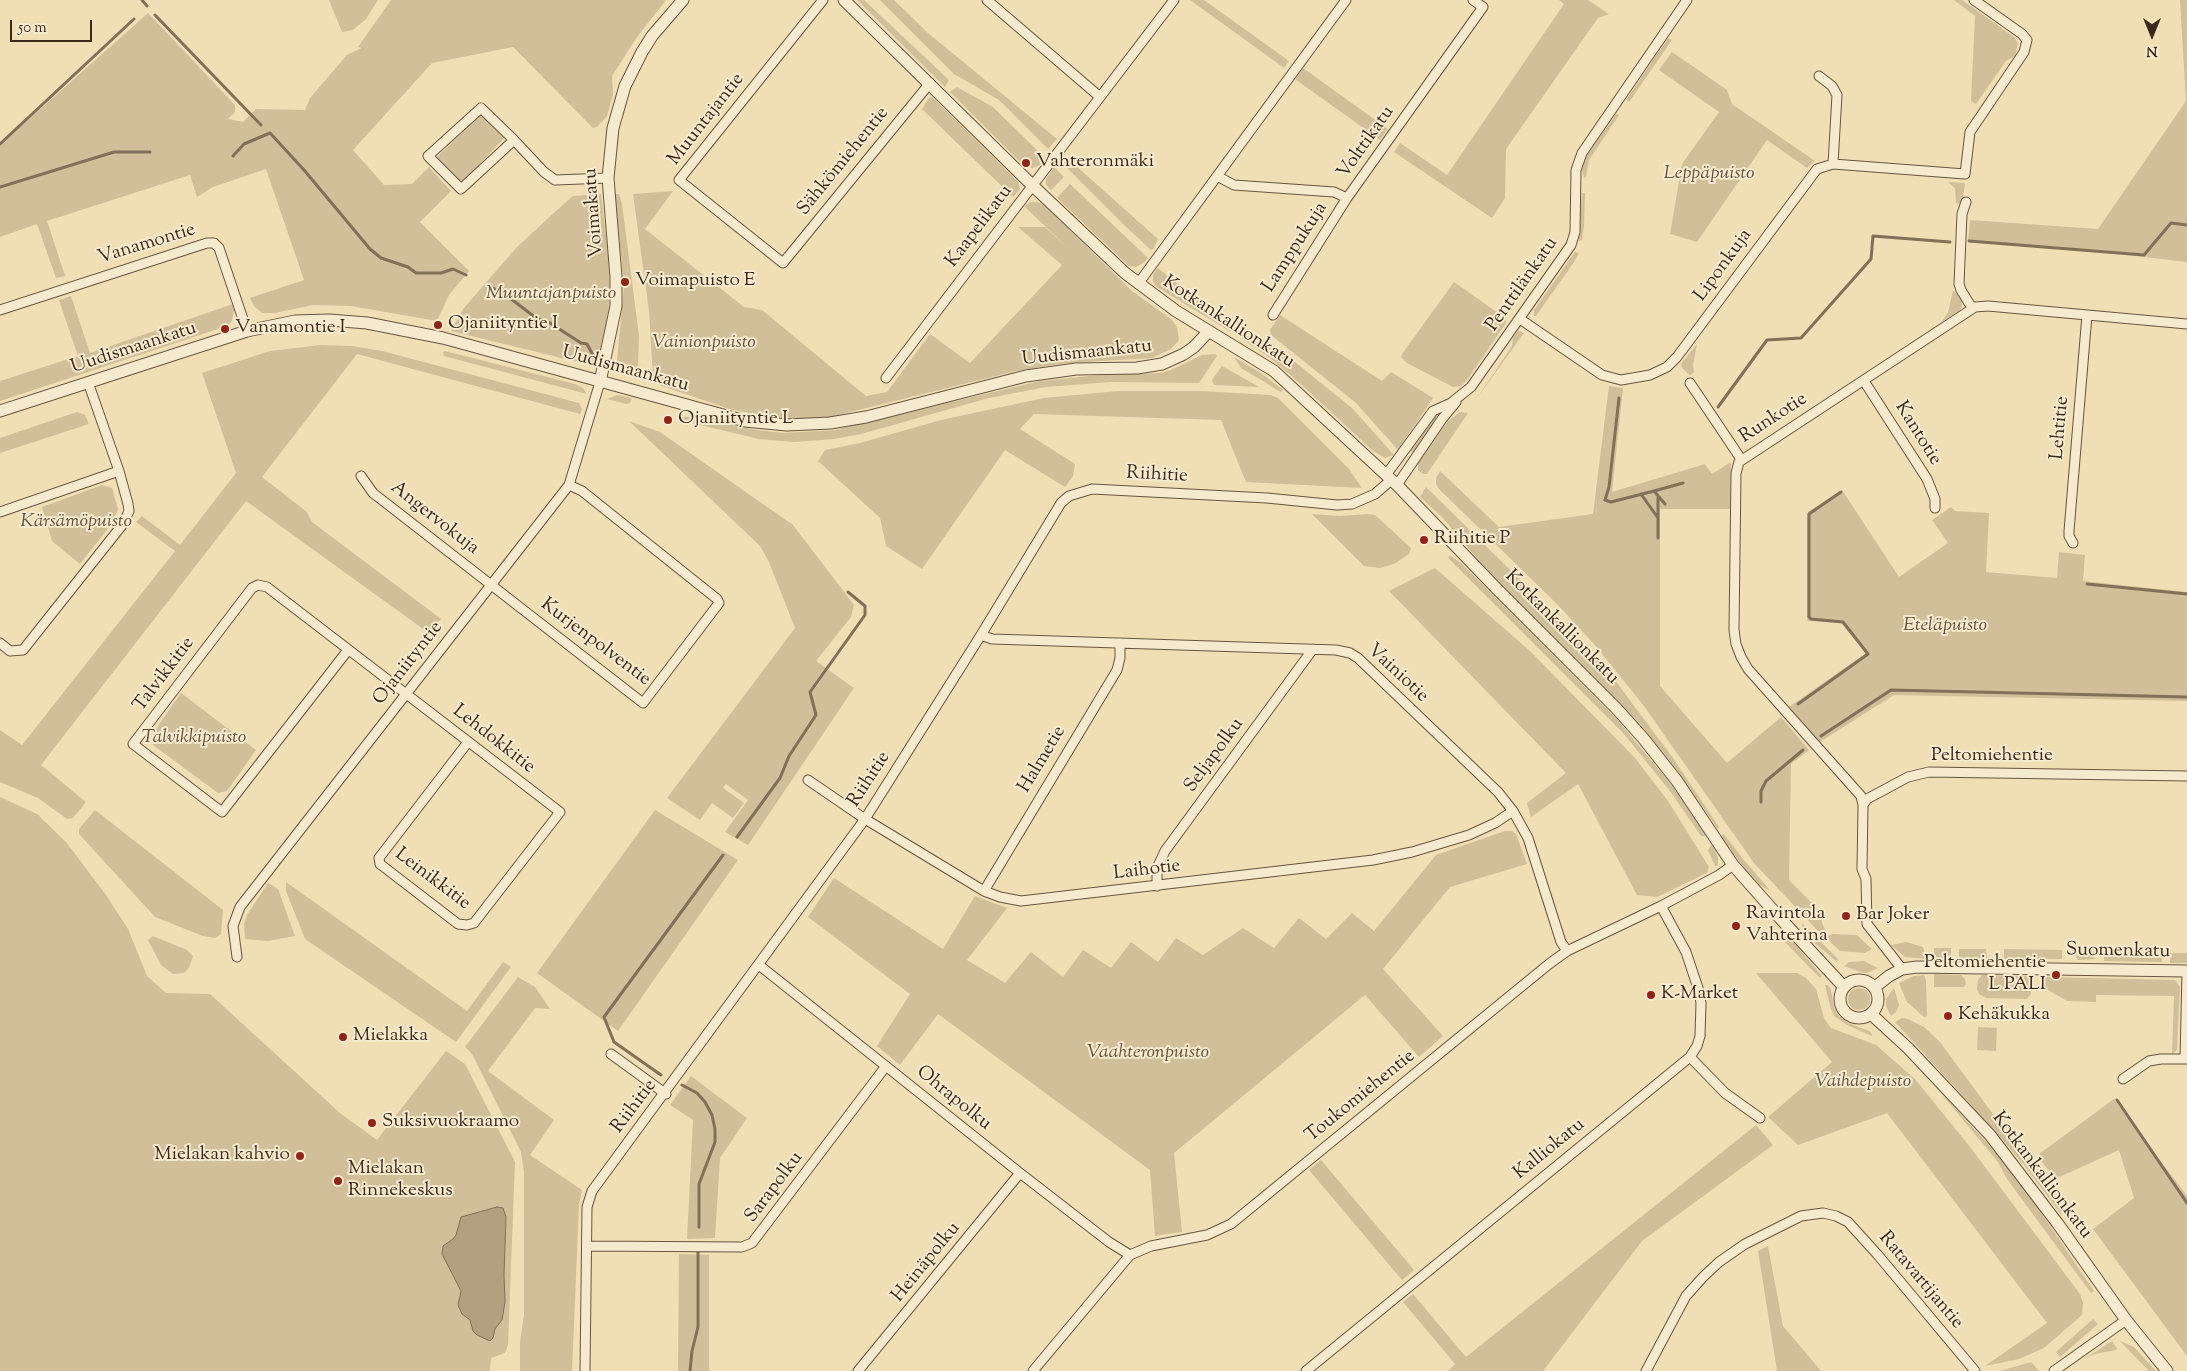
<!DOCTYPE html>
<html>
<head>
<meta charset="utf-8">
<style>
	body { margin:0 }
	#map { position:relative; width:2187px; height:1371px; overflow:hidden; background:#f0deb4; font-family:"Sorts Mill Goudy",serif }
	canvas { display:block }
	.north { position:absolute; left:2127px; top:10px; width:50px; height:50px; -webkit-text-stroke:4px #f5eace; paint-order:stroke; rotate:180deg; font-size:14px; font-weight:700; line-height:20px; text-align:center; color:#3b271b }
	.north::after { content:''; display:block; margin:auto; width:18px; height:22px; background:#3b271b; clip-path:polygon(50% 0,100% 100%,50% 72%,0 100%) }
	.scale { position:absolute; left:10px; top:20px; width:82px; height:22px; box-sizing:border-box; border:2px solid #3b271b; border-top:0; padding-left:6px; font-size:15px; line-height:18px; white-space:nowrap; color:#3b271b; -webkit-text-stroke:4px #f5eace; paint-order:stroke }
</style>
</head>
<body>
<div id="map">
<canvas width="2187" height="1371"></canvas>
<div class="north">N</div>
<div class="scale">50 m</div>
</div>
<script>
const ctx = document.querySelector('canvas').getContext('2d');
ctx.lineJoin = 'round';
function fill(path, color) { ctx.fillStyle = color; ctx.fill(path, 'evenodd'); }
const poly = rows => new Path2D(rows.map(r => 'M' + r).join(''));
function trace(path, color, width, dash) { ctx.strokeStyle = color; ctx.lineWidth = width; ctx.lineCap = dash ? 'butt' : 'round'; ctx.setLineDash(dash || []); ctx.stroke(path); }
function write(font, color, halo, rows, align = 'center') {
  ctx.font = font + ' "Sorts Mill Goudy",serif'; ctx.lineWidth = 4; ctx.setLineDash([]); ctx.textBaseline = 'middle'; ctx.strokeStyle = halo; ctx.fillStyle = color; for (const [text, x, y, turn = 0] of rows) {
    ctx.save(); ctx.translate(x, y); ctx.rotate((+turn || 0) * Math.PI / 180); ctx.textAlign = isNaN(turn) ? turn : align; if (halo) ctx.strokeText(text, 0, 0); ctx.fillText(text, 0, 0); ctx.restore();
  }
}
fill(poly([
	[329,0,378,0,366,19,353,30,342,32],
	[391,0,666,0,637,37,612,76,613,94,607,116,597,127,593,128,513,47,432,63,353,150,384,185,412,184,429,167,451,191,420,222,469,271,449,295,437,321,351,306,313,305,275,313,262,313,254,306,250,298,304,280,266,169,213,187,197,197,190,175,47,221,65,276,56,278,37,224,0,237,0,145,148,13,235,105,235,112,228,119,243,122,256,109,305,110,310,98,347,55,362,48,358,47],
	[857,0,864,0,949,80,945,87],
	[880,0,894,0,928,33,1057,139,1048,149,999,100,954,74],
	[1190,0,1204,0,1289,61,1284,68],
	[1559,0,1588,0,1609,14,1598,18,1506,149,1505,198,1492,218,1394,152,1400,143,1447,175,1564,4],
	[1954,0,1962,0,2014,37,2018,43,2015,56,2006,61,1976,104,1971,101,1975,16],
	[2180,0,2187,0,2187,262,2110,253,1968,242,1970,220,2098,229,2186,101],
	[1668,38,1672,40,1629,102,1626,100],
	[1672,52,1727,90,1732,104,1815,161,1807,168,1767,140,1697,242,1670,234,1682,164,1719,112,1659,70],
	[1303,68,1388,129,1380,140,1295,79],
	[957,87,993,107,1046,159,1042,164,1032,168,1022,164,950,92],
	[932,97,1018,181,1020,189,1013,197,922,109,929,98],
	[481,114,505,137,465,180,459,182,438,161,437,157],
	[1616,114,1619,115,1589,160,1586,177,1584,178,1582,169,1585,158],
	[1066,157,1158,239,1153,249,1151,250,1123,224,1064,165],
	[1054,167,1064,177,1051,190,1046,185,1046,179],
	[1948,182,1965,183,1962,204,1956,203,1955,188],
	[1070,184,1148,258,1143,263,1136,267,1129,266,1057,198],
	[673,191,645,229,744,307,762,310,866,396,887,392,930,334,970,363,1062,265,1018,227,1045,227,1071,251,1024,206,1031,202,1037,202,1044,205,1132,291,1171,319,1177,327,1179,340,1171,349,1152,358,1067,363,1016,371,830,417,798,419,768,417,729,409,662,386,654,382,653,378,649,311,633,194],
	[1582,193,1585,193,1584,226,1582,240,1579,241,1578,237],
	[601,194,610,268,609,301,607,329,602,349,596,360,586,364,451,331,463,309,516,248,557,210,573,196],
	[615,194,619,194,622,204,639,336,638,364,635,375,632,376,621,373,617,360,624,287],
	[1575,252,1579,253,1574,262,1536,316,1534,316,1534,310],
	[1158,268,1233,329,1231,332,1157,287,1153,282,1153,275],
	[1454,282,1505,318,1506,323,1467,380,1461,386,1453,387,1407,363,1401,357,1402,354],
	[1953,290,1962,300,1962,306,1959,311,1941,322,1948,313],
	[71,296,90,353,233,304,234,310,232,321,227,326,0,401,0,381,78,356,59,300],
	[1280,315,1382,381,1391,372,1433,398,1398,450,1356,403,1271,335,1270,330],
	[1519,331,1524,333,1475,401,1512,346,1513,337],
	[1239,334,1265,340,1274,345,1352,408,1394,455,1385,458,1373,451,1303,386,1270,358,1238,336],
	[1697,344,1693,365,1694,372,1690,375,1682,368,1681,364],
	[321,345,352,346,382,351,579,403,582,409,580,414,357,354,262,477,307,512,312,522,441,619,430,634,246,501,41,765,86,802,73,818,67,819,38,798,0,782,0,730,22,745,175,551,136,522,142,516,180,545,236,473,202,373,270,351],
	[445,351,575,384,583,388,587,394,444,356,443,352],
	[1215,354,1217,356,1199,383,1111,382,1046,387,989,398,861,434,834,439,794,442,759,439,679,420,680,417,699,417,751,429,783,433,834,430,1040,381,1100,375,1160,373,1171,370,1202,355],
	[1234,357,1261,373,1283,390,1281,392,1241,368],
	[1222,366,1259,387,1214,385,1212,380],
	[1609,386,1623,388,1612,492,1705,464,1712,474,1731,462,1730,509,1660,509,1660,686,1727,763,1781,717,1809,750,1791,764,1789,880,1821,912,1822,923,1825,929,1822,931,1818,931,1754,863,1644,706,1594,644,1557,604,1439,489,1436,484,1436,478,1440,471,1499,527,1593,514],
	[1118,391,1200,391,1271,395,1278,398,1349,469,1362,488,1246,482,1221,420,1034,414,1020,429,1075,464,1073,476,1065,487,1005,450,922,569,886,546,880,518,818,461,825,450,860,443,941,420,1044,398],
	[617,395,632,398,630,403,627,404,607,399],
	[77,412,85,415,89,424,0,453,0,438],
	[1460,412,1468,413,1427,474,1423,474,1418,470,1418,462,1447,422],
	[1436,416,1437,419,1413,453,1410,451,1434,417],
	[629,421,660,432,793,525,854,605,851,617,816,661,854,688,748,845,725,832,748,800,726,784,723,788,744,803,733,818,712,803,700,820,667,798,795,628,769,562,760,546],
	[102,485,112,488,118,509,113,522,80,564,52,541,42,507],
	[1426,487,1565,624,1617,683,1673,758,1719,827,1718,829,1678,772,1643,728,1480,562,1443,518,1420,497],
	[1842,490,1899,577,1948,543,1932,520,1951,507,1955,511,1989,513,1986,572,2057,578,2059,552,2085,555,2083,581,2187,592,2187,701,1894,695,1820,742,1789,707,1866,653,1841,623,1807,621,1807,515,1809,511],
	[1312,514,1340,516,1367,514,1375,515,1411,548,1409,554,1394,564,1380,568,1364,566],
	[1450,555,1462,564,1616,718,1674,788,1706,836,1701,836,1670,791,1624,734,1448,558],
	[1435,568,1530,651,1635,758,1668,801,1709,867,1707,873,1657,897,1637,895,1578,784,1531,817,1527,803,1566,773,1389,591],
	[181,693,256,750,227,791,218,793,153,745,153,733],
	[0,797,37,814,66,842,106,895,128,929,147,976,166,993,210,994,340,1113,377,1140,446,1051,465,1064,515,1162,508,1345,505,1353,491,1358,490,1371,0,1371],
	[95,810,223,910,221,934,215,938,203,936,155,917,79,834,79,829],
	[655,810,738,860,618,1031,537,973],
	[1505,831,1512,831,1516,834,1527,864,1450,887,1383,969,1443,1036,1419,1057,1365,995,1174,1153,1182,1232,1155,1236,1150,1170,938,1014,900,1065,877,1046,910,994,808,917,834,878,943,949,975,896,1007,908,967,960,1005,983,1031,952,1063,977,1083,950,1111,968,1131,942,1158,962,1176,938,1203,955,1243,928,1274,948,1299,918,1326,939,1352,913,1374,931,1436,855],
	[1724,834,1743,859,1769,889,1768,890,1758,884,1746,871,1721,836],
	[1712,844,1718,857,1718,865,1715,866,1708,850],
	[286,882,467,1011,503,962,511,967,456,1042,305,939,286,891],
	[268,883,278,889,295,936,268,941,245,939,244,924,247,915],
	[1802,923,1838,959,1837,962,1804,934],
	[1833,934,1857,935,1872,949,1865,953,1840,951,1825,937],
	[153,936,187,950,193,956,189,968,184,973,173,974,161,965,148,940],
	[1785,939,1795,944,1822,976,1820,978,1784,941],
	[1906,942,1923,947,1926,959,1905,957,1891,945],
	[1934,948,1951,948,1951,958,1934,959],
	[1959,949,1986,949,1987,958,1959,959],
	[2004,949,2062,950,2062,959,2004,959],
	[2076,951,2094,951,2095,959,2078,960,2075,954],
	[2104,952,2162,953,2162,962,2104,961],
	[2170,953,2187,953,2187,963,2170,963],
	[1864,961,1878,968,1867,973,1860,972,1844,966,1849,962],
	[1756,973,1797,973,1806,978,1816,989,1824,1018,1831,1028,1876,1045,1915,1079,1970,1147,2080,1294,2083,1303,2082,1315,2044,1348,2019,1359,1985,1366,2047,1323,1887,1113,1798,1145,1768,1117,1832,1062],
	[1934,974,1961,975,1965,979,1966,984,1964,987,1934,987],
	[1924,975,1926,980,1927,1016,1924,1017,1907,1002,1899,983,1914,976],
	[1982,975,2026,976,2031,981,2031,994,2027,999,1986,998,1979,994,1977,989,1978,980],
	[518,977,535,987,550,1009,535,1008,488,1071,554,1120,530,1155,582,1190,579,1205,572,1371,520,1371,520,1342,524,1315,524,1172,521,1152,472,1054,465,1047],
	[2043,977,2175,980,2180,987,2177,1050,2172,1054,2174,996,2096,995,2096,1002,2067,1001,2043,987],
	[1825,985,1828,985,1831,990,1834,1008,1838,1015,1848,1023,1869,1031,1872,1034,1872,1036,1847,1025,1834,1016,1831,1009],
	'1848 999a11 11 0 1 1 22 0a11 11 0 1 1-22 0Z',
	[1894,988,1899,1005,1896,1012,1891,1016,1886,1006,1886,999],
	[1902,1018,1908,1019,1924,1027,1940,1042,2064,1211,2061,1214,2024,1165,1993,1129,1895,1022],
	[1978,1027,1997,1028,1996,1051,1977,1050],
	[691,1076,747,1118,720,1158,715,1238,687,1239,693,1120,670,1105],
	[1935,1086,1998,1155,2027,1192,2094,1291,2091,1293,2007,1179,1998,1162],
	[2114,1099,2187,1196,2187,1356,2093,1229,2134,1198,2119,1150,2055,1179,2039,1158,2039,1154],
	[1756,1125,1773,1145,1642,1241,1543,1371,1448,1371,1455,1364,1403,1302,1413,1294,1466,1357],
	[1321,1160,1414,1270,1402,1280,1309,1170],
	[1768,1246,1783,1326,1821,1371,1777,1371,1758,1251],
	[679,1254,709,1255,709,1371,678,1371],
	[2093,1319,2098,1324,2060,1357,2056,1352],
	[2112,1341,2117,1349,2116,1350,2095,1354,2084,1359],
	[2120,1341,2134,1347,2156,1371,2149,1371],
	[2031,1362,2039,1371,2000,1371]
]), '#d1bf9a');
const water = poly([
	[497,1207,503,1208,506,1217,504,1275,505,1302,502,1320,495,1329,493,1338,490,1341,477,1335,473,1331,470,1320,462,1314,458,1305,461,1291,442,1254,443,1246,453,1239,456,1235,461,1217,497,1207]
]);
fill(water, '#b2a080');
trace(water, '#827058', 1);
trace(poly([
	[142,0,147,6],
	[155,15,261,125],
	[0,144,134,19],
	[233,156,244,144,270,133,304,170,370,249,381,258,408,267,416,273,441,273,453,269,466,275],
	[0,187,114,152,150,152],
	[1969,241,2144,255,2171,223,2187,225],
	[487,285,506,295,536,318,550,323,581,343,587,344,593,355],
	[1619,398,1609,487,1605,500,1611,502,1654,491,1665,504],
	[1718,407,1767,340,1801,338,1871,259,1873,236,1950,242],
	[1654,491,1683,483],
	[1641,494,1658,518,1658,538],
	[1658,517,1658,496],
	[2087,584,2187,594],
	[1798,704,1868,654,1843,622,1811,619,1809,617,1809,514,1841,492],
	[1821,736,1891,690,2187,697],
	[1761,802,1761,791,1766,781,1803,750],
	[737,837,780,778,789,756,816,715,810,692,865,615,865,606,848,592],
	[661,1075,614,1042,604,1017,723,855],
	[682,1085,697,1093,705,1102,712,1115,715,1129,715,1142,699,1184,699,1227],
	[2117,1100,2187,1203],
	[690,1371,692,1351,698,1327,698,1252]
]), '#827058', 3);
const minor = poly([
	[823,0,679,180,783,263,930,83],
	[987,0,1100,97],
	[1819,76,1832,86,1837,95,1833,164],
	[514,140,461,189,428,156,481,108,514,140,544,172,555,180,608,178],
	[1217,176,1234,185,1334,192,1347,198,1483,7,1473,0],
	[1966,202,1962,214,1959,284,1961,290,1972,308],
	[1138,284,1346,0],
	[0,310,207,243,214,243,219,248,247,331],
	[1273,315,1347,198],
	[1520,319,1602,375,1621,380,1650,375,1667,367,1677,357,1817,169,1833,164,1965,174,1970,132,2024,52,2027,40,2022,34,1974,0],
	[886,378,1174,0],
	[1864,381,1927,479,1935,499,1935,508],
	[1690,383,1741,459],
	[1386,475,1433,411,1451,403,1471,387,1571,245,1575,232,1576,170,1582,153,1687,0],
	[361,476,373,493,643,703,719,603,717,599,582,491,569,485],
	[1397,485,1442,419,1456,402],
	[0,512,119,471],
	[2073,543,2069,536,2069,531,2087,315],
	[981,635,992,639,1336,650,1350,653,1358,658,1498,792,1513,811,1528,838,1561,942,1567,951],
	[0,643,10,651,23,650,123,524,129,511,128,504,119,471,88,382],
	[348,650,222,812,133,744,252,588,258,585,267,587,560,812,474,923,467,925,458,924,380,864,379,858,468,742],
	[808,780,865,819,984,891,1000,897,1021,901,1373,860,1412,852,1469,835,1495,823,1513,811],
	[1863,805,1867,799,1908,777,1929,772,2187,776],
	[1157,886,1157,868,1165,851,1313,649],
	[984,891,1117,670,1120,658,1120,643],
	[237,957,233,926,240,907,569,485,600,382],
	[759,965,1020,1173,1109,1242,1130,1255],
	[1902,969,1867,924,1866,879,1862,869,1863,805,1861,796,1748,669,1741,657,1736,644,1734,630,1736,473,1739,462,1975,307,1988,306,2187,324],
	[611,1054,666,1094],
	[1690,1057,1725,1093,1760,1118],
	[2185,1059,2187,971],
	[2123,1079,2149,1061,2161,1059,2187,1059],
	[587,1246,742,1247,752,1243,886,1066],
	[585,1371,587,1207,592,1191,865,819,981,635,1061,503,1069,496,1092,489,1267,498,1337,505,1352,504,1375,494,1391,480],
	[858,1371,1020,1173],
	[1033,1371,1130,1255,1151,1246,1207,1235,1231,1224,1549,964,1567,951,1661,906,1719,875,1733,865],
	[1306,1371,1690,1057,1697,1046,1700,1036,1701,1003,1699,991,1686,952,1661,906],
	[1646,1371,1686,1296,1703,1277,1719,1262,1745,1244,1801,1216,1823,1213,1836,1216,1848,1222,1877,1254,1975,1371],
	[2054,1371,2126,1320]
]);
const tertiary = poly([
	[844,0,1032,185,1125,273,1176,311,1274,371,1397,485,1496,588,1616,708,1643,738,1677,781,1733,865,1779,917,1844,987],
	[600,382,616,306,616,277,608,178,613,128,625,86,642,52,652,36,683,0],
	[0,411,247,331,295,321,329,320,367,323,443,338,745,421,787,425,830,423,866,417,1026,376,1076,369,1137,368,1162,364,1184,354,1194,347,1209,331],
	'1840 999a19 19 0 1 1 38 0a19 19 0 1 1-38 0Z',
	[1875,987,1889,976,1902,969,1917,967,2187,971],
	[1872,1015,1908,1048,1990,1135,2058,1224,2126,1320,2167,1371]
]);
trace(minor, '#685541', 11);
trace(tertiary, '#685541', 13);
trace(minor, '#f5eace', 9);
trace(tertiary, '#f5eace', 11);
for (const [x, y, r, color] of [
	[1026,163,5,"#8f2418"],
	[625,282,5,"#8f2418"],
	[438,325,5,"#8f2418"],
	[225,329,5,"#8f2418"],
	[668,420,5,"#8f2418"],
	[1424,540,5,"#8f2418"],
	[1846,916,5,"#8f2418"],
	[1736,926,5,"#8f2418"],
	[2056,975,5,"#8f2418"],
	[1651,995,5,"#8f2418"],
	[1948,1016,5,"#8f2418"],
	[343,1037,5,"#8f2418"],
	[372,1123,5,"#8f2418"],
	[300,1156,5,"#8f2418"],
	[338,1181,5,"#8f2418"]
]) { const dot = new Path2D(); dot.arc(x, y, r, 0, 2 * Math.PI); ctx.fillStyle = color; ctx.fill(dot); trace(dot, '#f5eace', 2); }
write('19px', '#3b271b', '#f5eace', [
	["Muuntajantie",707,120,-52],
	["Volttikatu",1367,143,-55],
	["Sähkömiehentie",844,162,-51],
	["Voimakatu",595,213,-94],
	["Kaapelikatu",980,227,-53],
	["Vanamontie",147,245,-17],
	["Lamppukuja",1296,248,-57],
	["Liponkuja",1724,266,-54],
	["Penttilänkatu",1523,285,-55],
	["Kotkankallionkatu",1228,323,33],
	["Uudismaankatu",134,349,-18],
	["Uudismaankatu",1087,354,-6],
	["Uudismaankatu",625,370,15],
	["Runkotie",1774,419,-33],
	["Lehtitie",2061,428,-85],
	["Kantotie",1917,434,58],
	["Riihitie",1157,476,3],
	["Angervokuja",434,519,38],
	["Kotkankallionkatu",1561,628,45],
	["Kurjenpolventie",595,643,37],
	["Ojaniityntie",409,664,-52],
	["Vainiotie",1397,674,43],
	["Talvikkitie",165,675,-53],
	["Lehdokkitie",493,740,38],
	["Seljapolku",1215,756,-54],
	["Peltomiehentie",1992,757],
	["Halmetie",1043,760,-59],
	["Riihitie",870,780,-57],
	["Laihotie",1147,871,-7],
	["Leinikkitie",432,880,37],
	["Suomenkatu",2118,952,1],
	["Toukomiehentie",1361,1097,-39],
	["Ohrapolku",953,1099,39],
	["Riihitie",635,1107,-53],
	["Kalliokatu",1550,1150,-39],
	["Kotkankallionkatu",2041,1176,53],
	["Sarapolku",775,1188,-53],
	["Heinäpolku",927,1263,-51],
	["Ratavartijantie",1920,1281,50]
]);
write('19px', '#3b271b', '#f5eace', [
	["Vahteronmäki",1036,163],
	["Voimapuisto E",635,282],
	["Ojaniityntie I",448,325],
	["Vanamontie I",235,329],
	["Ojaniityntie L",678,420],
	["Riihitie P",1434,540],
	["Ravintola",1746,915],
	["Vahterina",1746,937],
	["Bar Joker",1856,916],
	["Peltomiehentie",2046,964,"right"],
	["L PALI",2046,986,"right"],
	["K-Market",1661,995],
	["Kehäkukka",1958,1016],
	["Mielakka",353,1037],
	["Suksivuokraamo",382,1123],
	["Mielakan kahvio",290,1156,"right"],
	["Mielakan",348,1170],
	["Rinnekeskus",348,1192]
], 'left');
write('italic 19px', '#604d3b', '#f5eace', [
	["Leppäpuisto",1709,175],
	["Muuntajanpuisto",551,295],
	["Vainionpuisto",704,344],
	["Kärsämöpuisto",76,523],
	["Eteläpuisto",1945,627],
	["Talvikkipuisto",194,739],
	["Vaahteronpuisto",1148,1054],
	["Vaihdepuisto",1863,1083]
]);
</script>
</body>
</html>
